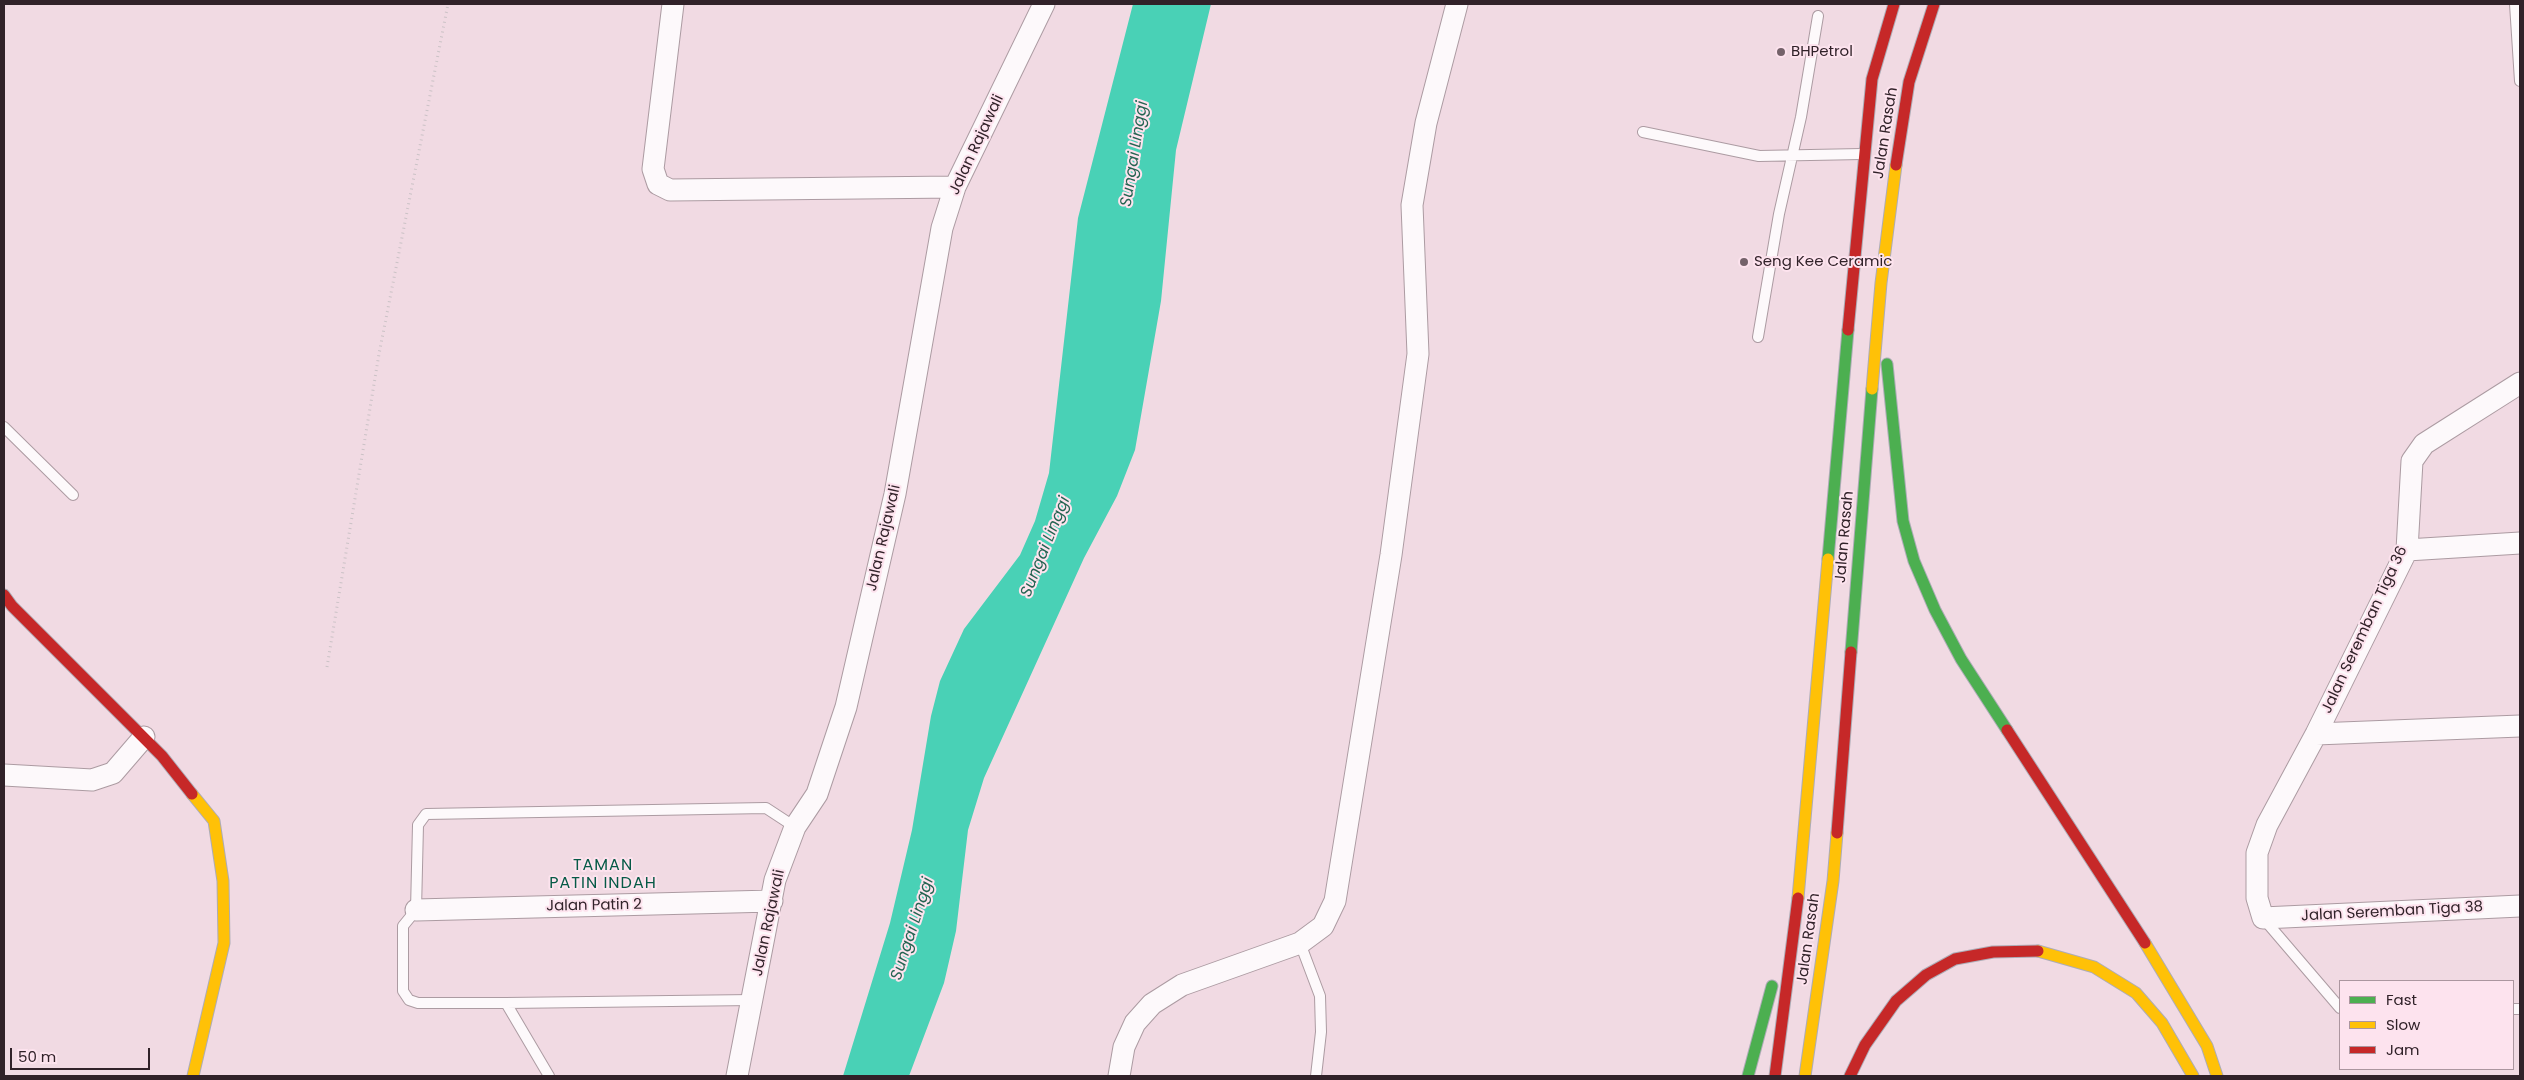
<!DOCTYPE html>
<html>
<head>
<meta charset="utf-8">
<style>
	body { margin:0 }
	#map { position:relative; width:2524px; height:1080px; overflow:hidden; background:#f1dae3; font-family:Poppins,sans-serif }
	canvas { display:block }
	.frame { position:absolute; inset:0; border:5px solid #312229; pointer-events:none }
	.legend { position:absolute; left:2339px; top:980px; width:175px; height:90px; box-sizing:border-box; background:#fde3ee; border:1px solid #ab969f; margin:0; padding:6px 9px; list-style:none; font-size:15px; color:#312229 }
	.legend li { display:flex; align-items:center; gap:10px; height:25px }
	.legend b { width:25px; border:1px solid #ab969f }
	.scale { position:absolute; left:10px; top:1048px; width:140px; height:22px; box-sizing:border-box; border:2px solid #312229; border-top:0; padding-left:6px; font-size:15px; line-height:18px; white-space:nowrap; color:#312229; -webkit-text-stroke:4px #fde3ee; paint-order:stroke }
</style>
</head>
<body>
<div id="map">
<canvas width="2524" height="1080"></canvas>
<div class="frame"></div>
<ul class="legend">
<li><b style="height:6px;background:#4caf50"></b>Fast</li>
<li><b style="height:6px;background:#ffc107"></b>Slow</li>
<li><b style="height:6px;background:#c62828"></b>Jam</li>
</ul>
<div class="scale">50 m</div>
</div>
<script>
const ctx = document.querySelector('canvas').getContext('2d');
ctx.lineJoin = 'round';
function fill(path, color) { ctx.fillStyle = color; ctx.fill(path, 'evenodd'); }
const poly = rows => new Path2D(rows.map(r => 'M' + r).join(''));
function trace(path, color, width, dash) { ctx.strokeStyle = color; ctx.lineWidth = width; ctx.lineCap = dash ? 'butt' : 'round'; ctx.setLineDash(dash || []); ctx.stroke(path); }
function write(font, color, halo, rows, align = 'center') {
  ctx.font = font + ' Poppins,sans-serif'; ctx.lineWidth = 4; ctx.setLineDash([]); ctx.textBaseline = 'middle'; ctx.strokeStyle = halo; ctx.fillStyle = color; for (const [text, x, y, turn = 0] of rows) {
    ctx.save(); ctx.translate(x, y); ctx.rotate((+turn || 0) * Math.PI / 180); ctx.textAlign = isNaN(turn) ? turn : align; if (halo) ctx.strokeText(text, 0, 0); ctx.fillText(text, 0, 0); ctx.restore();
  }
}
fill(poly([
	[1133,4,1211,4,1176,150,1161,301,1135,450,1117,496,1084,558,984,778,968,830,956,931,944,983,909,1076,843,1076,890,923,912,830,931,716,940,681,964,629,1020,555,1035,521,1049,473,1078,218]
]), '#49d1b6');
const lane = poly([
	[2515,4,2520,81],
	[1643,132,1759,156,1862,154],
	[1758,337,1779,214,1801,117,1818,16],
	[4,427,73,495],
	[2263,918,2340,1008],
	[1300,943,1320,996,1321,1032,1316,1076],
	[753,1000,506,1003,418,1003,409,1000,403,991,403,926,416,910,418,825,426,814,766,808,795,827],
	[506,1003,549,1076],
	[2513,1009,2520,1009]
]);
const street = poly([
	[673,4,653,169,658,184,670,190,955,187],
	[2520,383,2424,444,2412,461,2407,550,2316,734,2267,825,2257,853,2257,898,2263,918,2520,906],
	[2407,550,2520,543],
	[2316,734,2520,726],
	[4,775,92,780,113,773,144,737],
	[416,910,772,901],
	[737,1076,775,880,795,827,817,794,846,707,895,494,942,228,955,187,1044,4],
	[1119,1076,1124,1047,1135,1023,1152,1004,1182,985,1300,943,1323,926,1335,901,1391,555,1418,354,1412,205,1426,123,1457,4]
]);
const fast = poly([
	[1887,364,1903,521,1914,561,1935,610,1961,659,2007,730],
	[1828,559,1848,330],
	[1851,652,1872,389],
	[1748,1076,1772,986]
]);
const slow = poly([
	[1872,389,1881,283,1896,165],
	[192,794,214,821,223,881,224,943,193,1076],
	[1798,898,1828,559],
	[2145,943,2207,1046,2217,1076],
	[2038,951,2094,967,2136,993,2162,1023,2193,1076],
	[1805,1076,1833,881,1837,833]
]);
const jam = poly([
	[1896,165,1909,82,1934,4],
	[1848,330,1872,79,1894,4],
	[4,595,12,606,162,756,192,794],
	[2007,730,2145,943],
	[1837,833,1851,652],
	[1775,1076,1798,898],
	[1850,1076,1865,1045,1896,1001,1926,975,1955,959,1993,952,2038,951]
]);
trace(lane, '#ac9ba2', 12);
trace(street, '#ac9ba2', 23);
trace(fast, '#adacb6', 13);
trace(slow, '#adacb6', 13);
trace(jam, '#adacb6', 13);
trace(poly([
	[327,667,379,354,448,4]
]), '#cbc2c6', 3, [1, 4]);
trace(lane, '#fdf9fb', 10);
trace(street, '#fdf9fb', 21);
trace(fast, '#4caf50', 11);
trace(slow, '#ffc107', 11);
trace(jam, '#c62828', 11);
for (const [x, y, r, color] of [
	[1781,52,5,"#74626a"],
	[1744,262,5,"#74626a"]
]) { const dot = new Path2D(); dot.arc(x, y, r, 0, 2 * Math.PI); ctx.fillStyle = color; ctx.fill(dot); trace(dot, '#fde3ee', 2); }
write('15px', '#312229', '#fde3ee', [
	["BHPetrol",1791,52],
	["Seng Kee Ceramic",1754,262]
], 'left');
write('15px', '#312229', '#fde3ee', [
	["Jalan Rasah",1886,133,-81],
	["Jalan Rajawali",977,145,-65],
	["Jalan Rasah",1845,537,-85],
	["Jalan Rajawali",884,538,-77],
	["Jalan Seremban Tiga 36",2365,630,-65],
	["Jalan Patin 2",594,906,-1],
	["Jalan Seremban Tiga 38",2392,912,-3],
	["Jalan Rajawali",769,923,-78],
	["Jalan Rasah",1809,939,-82]
]);
write('italic 16px', '#246351', '#fde3ee', [
	["Sungai Linggi",1135,154,-81],
	["Sungai Linggi",1046,547,-68],
	["Sungai Linggi",913,929,-72]
]);
ctx.letterSpacing = '1px';
write('16px', '#065a46', '#fde3ee', [
	["TAMAN",603,866],
	["PATIN INDAH",603,884]
]);
ctx.letterSpacing = '0px';
</script>
</body>
</html>
